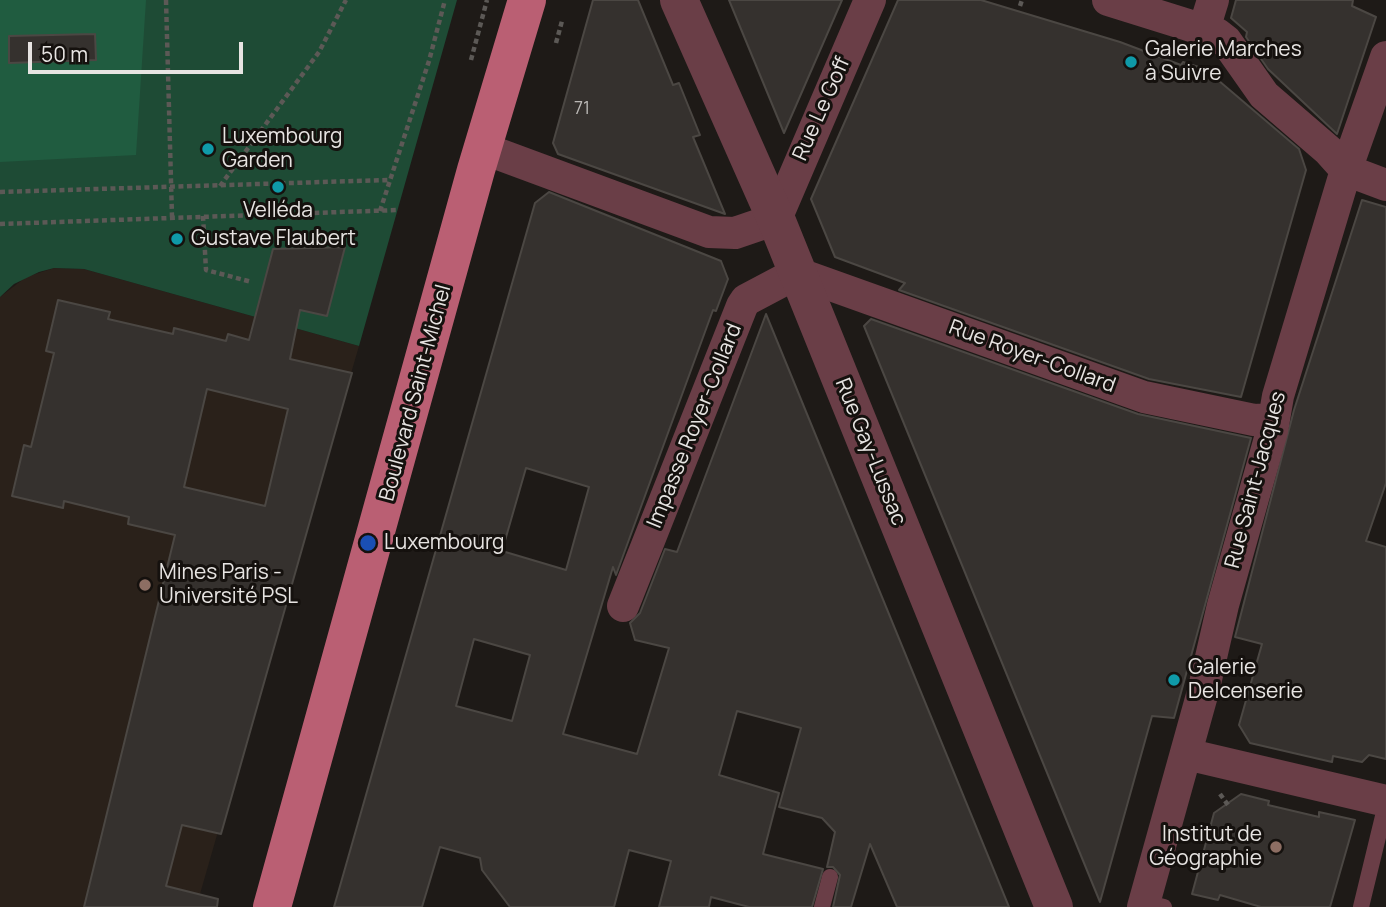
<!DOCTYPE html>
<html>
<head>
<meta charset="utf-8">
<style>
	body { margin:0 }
	#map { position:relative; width:1386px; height:907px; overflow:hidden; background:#1e1a17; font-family:Manrope,sans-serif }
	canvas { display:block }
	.scale { position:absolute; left:28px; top:42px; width:215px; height:32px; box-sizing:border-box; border:4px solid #e7e4e2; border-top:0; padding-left:9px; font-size:21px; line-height:24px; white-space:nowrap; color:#e7e4e2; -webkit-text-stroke:5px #15110e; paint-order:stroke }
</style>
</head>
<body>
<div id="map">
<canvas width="1386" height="907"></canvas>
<div class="scale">50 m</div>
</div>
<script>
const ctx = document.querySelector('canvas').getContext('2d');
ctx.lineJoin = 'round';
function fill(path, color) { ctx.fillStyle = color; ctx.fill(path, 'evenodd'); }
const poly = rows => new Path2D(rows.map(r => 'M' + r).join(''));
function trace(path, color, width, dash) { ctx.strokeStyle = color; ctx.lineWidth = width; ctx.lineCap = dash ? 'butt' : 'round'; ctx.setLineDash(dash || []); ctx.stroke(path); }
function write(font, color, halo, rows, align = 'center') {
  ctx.font = font + ' Manrope,sans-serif'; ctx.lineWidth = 6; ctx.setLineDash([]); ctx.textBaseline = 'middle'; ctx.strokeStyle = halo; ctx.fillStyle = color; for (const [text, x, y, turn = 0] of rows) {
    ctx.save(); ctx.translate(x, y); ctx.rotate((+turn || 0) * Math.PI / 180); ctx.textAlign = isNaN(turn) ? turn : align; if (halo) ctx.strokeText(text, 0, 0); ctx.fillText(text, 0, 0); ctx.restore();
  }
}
fill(poly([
	[54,268,84,269,359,346,217,835,200,894,203,895,199,907,0,907,0,297,26,277]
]), '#2a211a');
fill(poly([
	[0,0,457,0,359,346,84,269,54,268,39,272,14,284,0,297]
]), '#1e4b35');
fill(poly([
	[0,0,146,0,136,155,0,162]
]), '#205c40');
const building = poly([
	[593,0,638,0,673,85,679,83,700,135,693,137,725,214,558,154,553,143,593,0],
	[729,0,842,0,784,133,736,17,729,0],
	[898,0,981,0,1120,42,1181,65,1183,62,1205,69,1299,149,1306,170,1241,397,1149,379,899,290,905,283,835,257,811,199,898,0],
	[1236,0,1353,0,1352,6,1376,17,1337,134,1268,69,1246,37,1247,32,1231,18,1236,0],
	[95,34,96,60,9,63,9,36,95,34],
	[549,192,721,261,728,279,716,311,713,310,616,575,613,567,563,734,637,754,669,648,635,640,630,623,640,613,665,549,677,552,766,314,1009,907,897,907,870,844,851,907,833,907,840,875,833,867,827,867,835,832,822,818,779,807,801,728,737,711,719,775,779,793,763,854,823,869,812,907,749,907,711,897,709,907,659,907,671,861,629,850,614,907,510,907,482,870,480,858,440,847,422,907,334,907,535,203,549,192],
	[526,468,589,487,566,570,502,551,526,468],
	[474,639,530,655,512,721,456,706,474,639],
	[1362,200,1386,207,1386,483,1366,541,1386,547,1386,759,1369,755,1362,762,1333,756,1332,762,1250,743,1239,725,1262,644,1235,637,1294,410,1362,200],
	[345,247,327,316,300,310,290,359,352,373,221,834,182,825,166,886,218,899,217,907,84,907,175,535,128,524,129,517,64,501,63,508,12,496,24,445,31,447,54,353,46,351,58,300,110,312,108,319,173,334,174,328,226,341,228,334,249,340,273,249,345,247],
	[207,389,288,409,265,506,184,487,207,389],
	[871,319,1138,414,1251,438,1174,718,1152,716,1100,902,864,326,871,319],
	[1241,794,1269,801,1268,805,1319,817,1319,812,1355,820,1330,907,1261,907,1220,895,1218,900,1192,894,1214,813,1241,794]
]);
fill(building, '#35312e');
trace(building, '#4b4743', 2);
trace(poly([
	[166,0,172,217],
	[1020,6,1022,0],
	[556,43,562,21],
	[471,60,487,0],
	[220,186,319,52,346,0],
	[0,192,388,180],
	[380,211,429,61,445,0],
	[203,216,206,270,252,282],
	[0,224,398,210],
	[1220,794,1228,805]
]), '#5c5956', 4.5, [5, 3.5]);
trace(poly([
	[1144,902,1164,907],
	[822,907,830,877],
	[1361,907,1386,804]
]), '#6a3e47', 16);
trace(poly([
	[1108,0,1217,34,1226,41,1264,95,1329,151,1346,170,1386,185],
	[1204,29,1213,0],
	[482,148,709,232,735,233,776,219,870,0],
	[623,606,742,306,746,300,797,273,1144,397,1254,420,1273,419],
	[1186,754,1386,801],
	[1143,907,1204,688,1223,605,1272,431,1278,396,1346,170,1386,57]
]), '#6a3e47', 32);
trace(poly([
	[679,0,776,219,1054,907]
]), '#6a3e47', 38);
trace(poly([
	[272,907,476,170,527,0]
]), '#ba5f73', 38);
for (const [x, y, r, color] of [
	[1131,62,7,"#0f9aa8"],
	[208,149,7,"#0f9aa8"],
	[278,187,7,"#0f9aa8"],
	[177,239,7,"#0f9aa8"],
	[368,543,9,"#1a4fb4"],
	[145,585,7,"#8d6e63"],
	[1174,680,7,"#0f9aa8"],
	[1276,847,7,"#8d6e63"]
]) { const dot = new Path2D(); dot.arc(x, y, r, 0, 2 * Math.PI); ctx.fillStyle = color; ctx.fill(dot); trace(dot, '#15110e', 2.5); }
write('18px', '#bab7b5', null, [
	["71",582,109]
]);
write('21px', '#e7e4e2', '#15110e', [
	["Galerie Marches",1145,50],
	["à Suivre",1145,74],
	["Luxembourg",222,137],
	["Garden",222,161],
	["Velléda",278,211,"center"],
	["Gustave Flaubert",191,239],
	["Luxembourg",384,543],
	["Mines Paris -",159,573],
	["Université PSL",159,597],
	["Galerie",1188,668],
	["Delcenserie",1188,692],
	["Institut de",1262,835,"right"],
	["Géographie",1262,859,"right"]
], 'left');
write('21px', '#e7e4e2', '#15110e', [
	["Rue Le Goff",822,109,-66],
	["Rue Royer-Collard",1032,357,20],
	["Boulevard Saint-Michel",416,393,-75],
	["Impasse Royer-Collard",695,426,-68],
	["Rue Gay-Lussac",870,452,68],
	["Rue Saint-Jacques",1256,480,-75]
]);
</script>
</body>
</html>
